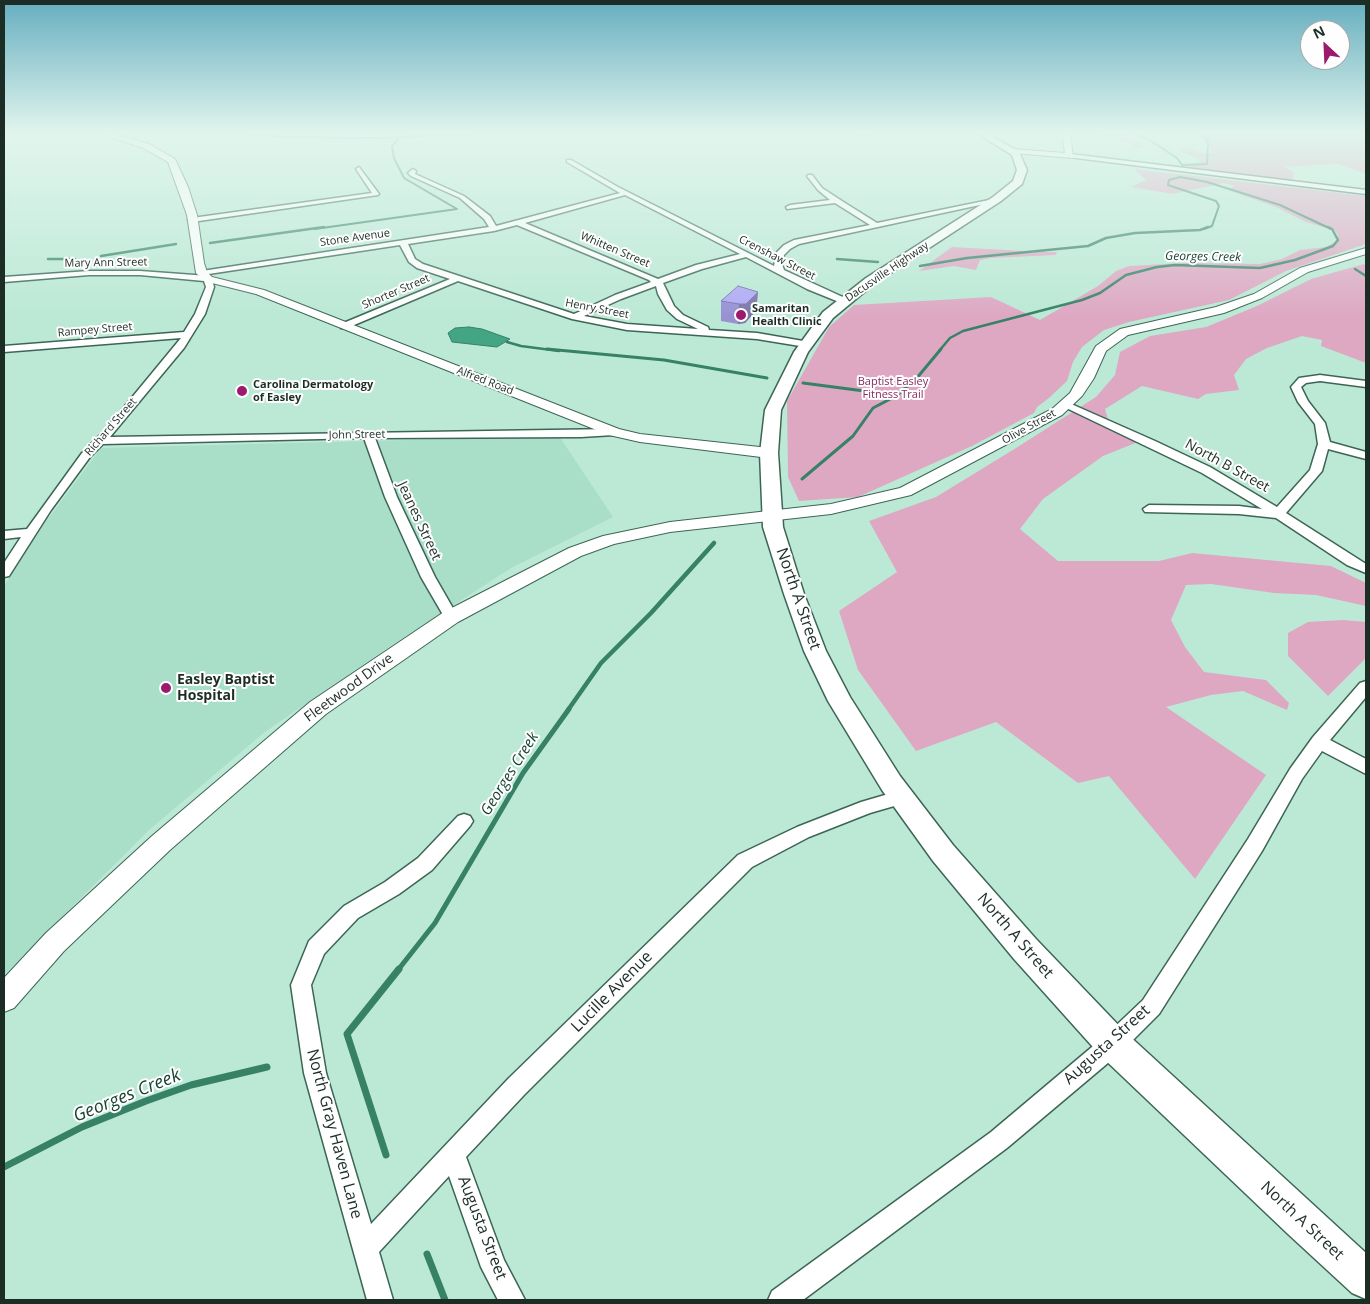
<!DOCTYPE html>
<html>
<head>
<meta charset="utf-8">
<style>
	body { margin:0 }
	#map { position:relative; width:1370px; height:1304px; overflow:hidden; background:#bce9d6; font-family:"Open Sans",sans-serif }
	canvas { display:block }
	.frame { position:absolute; inset:0; border:5px solid #1c2d26; pointer-events:none }
	.north { position:absolute; left:1300px; top:20px; width:50px; height:50px; box-sizing:border-box; background:#fefefe; border:1px solid #a4aaa8; border-radius:50%; rotate:335deg; font-size:14px; font-weight:700; line-height:20px; text-align:center; color:#1c2d26 }
	.north::after { content:''; display:block; margin:auto; width:18px; height:22px; background:#9c1a6d; clip-path:polygon(50% 0,100% 100%,50% 72%,0 100%) }
</style>
</head>
<body>
<div id="map">
<canvas width="1370" height="1304"></canvas>
<div class="frame"></div>
<div class="north">N</div>
</div>
<script>
const ctx = document.querySelector('canvas').getContext('2d');
ctx.lineJoin = 'round';
function fill(path, color) { ctx.fillStyle = color; ctx.fill(path, 'evenodd'); }
const poly = rows => new Path2D(rows.map(r => 'M' + r).join(''));
function trace(path, color, width, dash) { ctx.strokeStyle = color; ctx.lineWidth = width; ctx.lineCap = dash ? 'butt' : 'round'; ctx.setLineDash(dash || []); ctx.stroke(path); }
function write(font, color, halo, rows, align = 'center') {
  ctx.font = font + ' "Open Sans",sans-serif'; ctx.lineWidth = 4; ctx.setLineDash([]); ctx.textBaseline = 'middle'; ctx.strokeStyle = halo; ctx.fillStyle = color; for (const [text, x, y, turn = 0] of rows) {
    ctx.save(); ctx.translate(x, y); ctx.rotate((+turn || 0) * Math.PI / 180); ctx.textAlign = isNaN(turn) ? turn : align; if (halo) ctx.strokeText(text, 0, 0); ctx.fillText(text, 0, 0); ctx.restore();
  }
}
fill(poly([
	[559,436,613,517,511,568,392,645,266,731,149,830,4,975,4,586,45,523,101,448]
]), '#a9dec8');
fill(poly([
	[1096,133,1121,133,1134,137,1144,148,1134,148,1129,143],
	[1198,133,1366,133,1366,174,1338,164,1284,167,1294,172,1293,181,1187,167,1201,163,1197,158,1181,152,1179,148,1189,148,1206,154,1213,153],
	[1134,169,1366,196,1366,244,1286,271,1229,300,1129,322,1104,330,1082,347,1073,362,1067,381,1049,398,1037,407,1034,413,972,446,858,497,799,501,788,477,787,401,829,327,854,305,991,297,1040,320,1098,286,1116,271,1129,266,1184,263,1260,264,1282,259,1300,250,1326,247,1335,242,1338,235,1334,230,1306,222,1278,208,1228,190,1234,186,1224,183,1172,194,1131,187,1146,180],
	[952,247,1042,252,1057,252,1056,255,991,258,980,260,976,270,954,266,919,271],
	[1364,264,1366,266,1366,363,1321,346,1322,340,1302,336,1267,348,1246,359,1234,375,1239,390,1206,394,1198,399,1142,386,1105,409,1108,419,1148,438,1103,456,1043,499,1020,529,1058,561,1159,561,1192,553,1331,566,1366,583,1366,606,1316,595,1274,593,1211,584,1186,585,1171,620,1185,647,1204,672,1266,680,1289,703,1287,710,1243,691,1211,695,1166,707,1266,775,1195,879,1109,776,1078,783,996,722,916,751,858,670,839,611,897,572,869,521,936,497,1016,448,1096,397,1115,375,1120,352,1150,336,1206,327,1257,306,1311,279],
	[1343,620,1366,622,1366,658,1328,696,1288,656,1288,633,1308,622]
]), '#dea8c3');
const water = poly([
	[469,327,482,329,510,339,497,347,452,342,448,333,455,328,469,327]
]);
fill(water, '#43a583');
trace(water, '#378167', 1);
trace(poly([
	[228,133,285,137,377,138,501,133],
	[837,133,866,135,893,133],
	[1131,133,1148,139,1177,158,1182,165],
	[1182,165,1207,164,1208,142,1204,133],
	[315,229,457,209,404,178,394,158,392,146,399,138],
	[1204,229,1212,226,1219,206,1216,201,1168,185,1169,180,1180,177,1207,182,1280,205,1331,229]
]), '#378167', 2);
trace(poly([
	[210,243,324,227],
	[101,256,176,244],
	[48,259,75,259],
	[837,259,878,262],
	[920,266,967,258,1088,246,1106,238,1135,233,1200,230,1208,227],
	[1355,269,1366,276],
	[507,342,521,346,559,351],
	[939,351,950,338,963,331,1082,300,1100,293,1126,275,1157,267,1175,265,1260,268,1295,260,1333,246,1338,240,1332,229,1328,227]
]), '#378167', 2.5);
trace(poly([
	[547,349,664,360,767,378],
	[803,383,895,395],
	[802,479,853,436,873,408,896,396,916,379,941,349]
]), '#378167', 3);
trace(poly([
	[568,710,601,663,651,613,714,543]
]), '#378167', 4.5);
trace(poly([
	[398,970,435,923,523,773,569,709]
]), '#378167', 5);
trace(poly([
	[386,1155,347,1034,399,969],
	[4,1167,82,1127,146,1101,191,1085,267,1067],
	[427,1254,445,1300]
]), '#378167', 7);
const minor = poly([
	[1070,154,1366,190,1366,194,1068,157,1068,155,1070,154],
	[567,160,571,160,618,187,774,266,777,252,784,245,794,240,870,225,835,203,787,209,786,207,790,205,830,200,818,190,807,176,808,175,812,175,822,188,845,203,877,223,994,199,998,201,799,244,790,249,784,255,782,264,784,270,847,299,848,301,844,304,807,289,746,257,702,269,663,283,674,306,683,315,708,327,709,330,757,333,809,342,811,344,806,347,757,339,627,330,572,319,458,281,347,328,341,328,341,324,450,279,417,268,409,262,400,245,202,275,198,273,202,271,489,227,484,219,460,198,411,176,408,173,413,169,416,171,415,174,464,196,490,216,496,226,620,193,567,162,567,160],
	[625,195,740,254,696,265,658,279,525,223,625,195],
	[517,225,649,280,651,282,615,295,574,314,423,264,415,259,408,244,494,231,517,225],
	[656,286,658,294,667,310,677,319,698,329,627,324,584,316,621,299,656,286],
	[359,167,379,194,378,195,192,222,188,220,192,218,372,193,356,169,359,167],
	[89,271,140,271,208,276,212,279,214,287,205,314,184,348,110,437,614,429,620,432,614,435,581,437,375,438,397,497,435,577,458,617,456,620,451,622,446,620,421,577,385,497,364,438,103,444,90,457,51,510,9,576,4,577,4,563,21,537,4,539,4,531,27,529,82,453,106,429,181,338,4,352,4,346,184,332,195,314,206,287,204,281,140,275,89,275,4,282,4,277,89,271],
	[1320,375,1366,381,1366,387,1320,381,1306,383,1301,387,1308,401,1325,423,1330,442,1366,452,1366,459,1328,449,1322,471,1286,513,1366,564,1366,573,1347,565,1276,518,1239,514,1145,512,1143,509,1149,505,1239,506,1262,509,1202,473,1060,405,1065,402,1069,403,1155,441,1210,467,1277,507,1310,470,1318,444,1315,424,1298,402,1291,387,1299,378,1320,375],
	[1366,681,1366,697,1330,740,1366,759,1366,774,1322,751,1302,779,1262,851,1159,1014,1121,1052,1007,1148,803,1300,768,1300,772,1291,991,1132,1105,1036,1143,1000,1248,839,1290,769,1313,737,1360,683,1366,681],
	[902,790,908,792,911,797,908,802,870,813,809,837,752,867,524,1095,466,1157,504,1260,525,1300,498,1300,481,1267,449,1176,379,1252,393,1300,367,1300,304,1073,291,985,309,941,344,906,385,882,418,858,458,816,464,814,470,816,473,821,470,826,432,870,399,894,358,918,324,954,311,985,326,1073,371,1224,508,1079,738,855,797,827,861,802,902,790]
]);
const tertiary = poly([
	[99,133,111,133,149,144,175,159,188,187,197,215,204,263,207,272,212,277,264,290,619,429,640,434,769,448,774,450,777,453,774,456,769,458,640,442,609,435,256,294,204,281,196,273,187,215,168,162,143,148,99,133],
	[1062,133,1070,133,1073,158,1012,153,1008,151,1012,149,1065,153,1062,133],
	[1366,248,1366,254,1308,272,1262,298,1224,313,1128,335,1106,351,1094,378,1082,396,1062,415,911,495,831,514,670,532,614,544,581,556,458,622,326,714,170,850,64,951,14,1008,4,1012,4,978,46,933,152,836,310,702,444,612,569,548,603,536,670,522,831,504,900,488,1052,409,1070,393,1096,346,1120,329,1216,307,1254,294,1300,268,1366,248]
]);
const secondary = poly([
	[977,133,987,133,1019,152,1027,170,1022,184,1001,201,874,284,833,318,808,352,781,410,778,453,783,527,804,594,826,651,850,697,900,776,953,845,1036,939,1125,1032,1366,1253,1366,1299,1352,1293,1288,1234,1101,1056,1014,959,933,861,882,790,828,701,804,651,784,594,763,527,760,453,765,410,794,352,823,312,866,278,993,197,1013,181,1017,170,1012,155,977,133]
]);
trace(minor, '#3d6555', 3);
trace(tertiary, '#3d6555', 2);
trace(secondary, '#3d6555', 3);
fill(minor, '#fff');
fill(tertiary, '#fff');
fill(secondary, '#fff');
fill(poly([
	[758,292,756,311,745,323,738,324,721,321,721,301]
]), '#9892d3');
fill(poly([
	[758,292,756,311,745,323,738,324,739,304]
]), '#7c77ac');
const building = poly([
	[738,286,758,292,746,304,739,304,721,301,738,286]
]);
fill(building, '#b1aaf5');
trace(building, '#7c77ac', 1);
const sky = ctx.createLinearGradient(0, 0, 0, 316);
sky.addColorStop(0, '#66aec0');
sky.addColorStop(0.42, '#e1f5ed');
sky.addColorStop(1, '#e1f5ed00');
ctx.fillStyle = sky;
ctx.fillRect(0, 0, 1370, 316);
for (const [x, y, r, color] of [
	[741,315,6,"#9c1a6d"],
	[242,391,6,"#9c1a6d"],
	[166,688,6,"#9c1a6d"]
]) { const dot = new Path2D(); dot.arc(x, y, r, 0, 2 * Math.PI); ctx.fillStyle = color; ctx.fill(dot); trace(dot, '#fefefe', 2); }
write('11px', '#1c2d26', '#fefefe', [
	["Stone Avenue",355,238,-8],
	["Whitten Street",615,250,23],
	["Crenshaw Street",777,258,27],
	["Mary Ann Street",106,263,-1],
	["Dacusville Highway",887,272,-34],
	["Shorter Street",396,292,-23],
	["Henry Street",597,309,11],
	["Rampey Street",95,330,-5],
	["Alfred Road",485,381,21],
	["Richard Street",111,427,-49],
	["Olive Street",1029,427,-29],
	["John Street",357,435,-1]
]);
write('bold 11px', '#1c2d26', '#fefefe', [
	["Samaritan",752,309],
	["Health Clinic",752,322],
	["Carolina Dermatology",253,385],
	["of Easley",253,398]
], 'left');
write('11px', '#852c61', '#fefefe', [
	["Baptist Easley",893,382],
	["Fitness Trail",893,395]
]);
write('italic 12px', '#194334', '#fefefe', [
	["Georges Creek",1203,257,1]
]);
write('14px', '#1c2d26', '#fefefe', [
	["North B Street",1227,466,29],
	["Jeanes Street",419,521,65],
	["Fleetwood Drive",349,688,-36]
]);
write('bold 14px', '#1c2d26', '#fefefe', [
	["Easley Baptist",177,680],
	["Hospital",177,696]
], 'left');
write('italic 15px', '#194334', '#fefefe', [
	["Georges Creek",510,774,-58]
]);
write('16px', '#1c2d26', '#fefefe', [
	["North A Street",798,599,71],
	["North A Street",1015,936,49],
	["Lucille Avenue",612,992,-45],
	["Augusta Street",1107,1045,-42],
	["North Gray Haven Lane",334,1134,75],
	["North A Street",1302,1221,43],
	["Augusta Street",482,1228,69]
]);
write('italic 18px', '#194334', '#fefefe', [
	["Georges Creek",127,1096,-22]
]);
</script>
</body>
</html>
